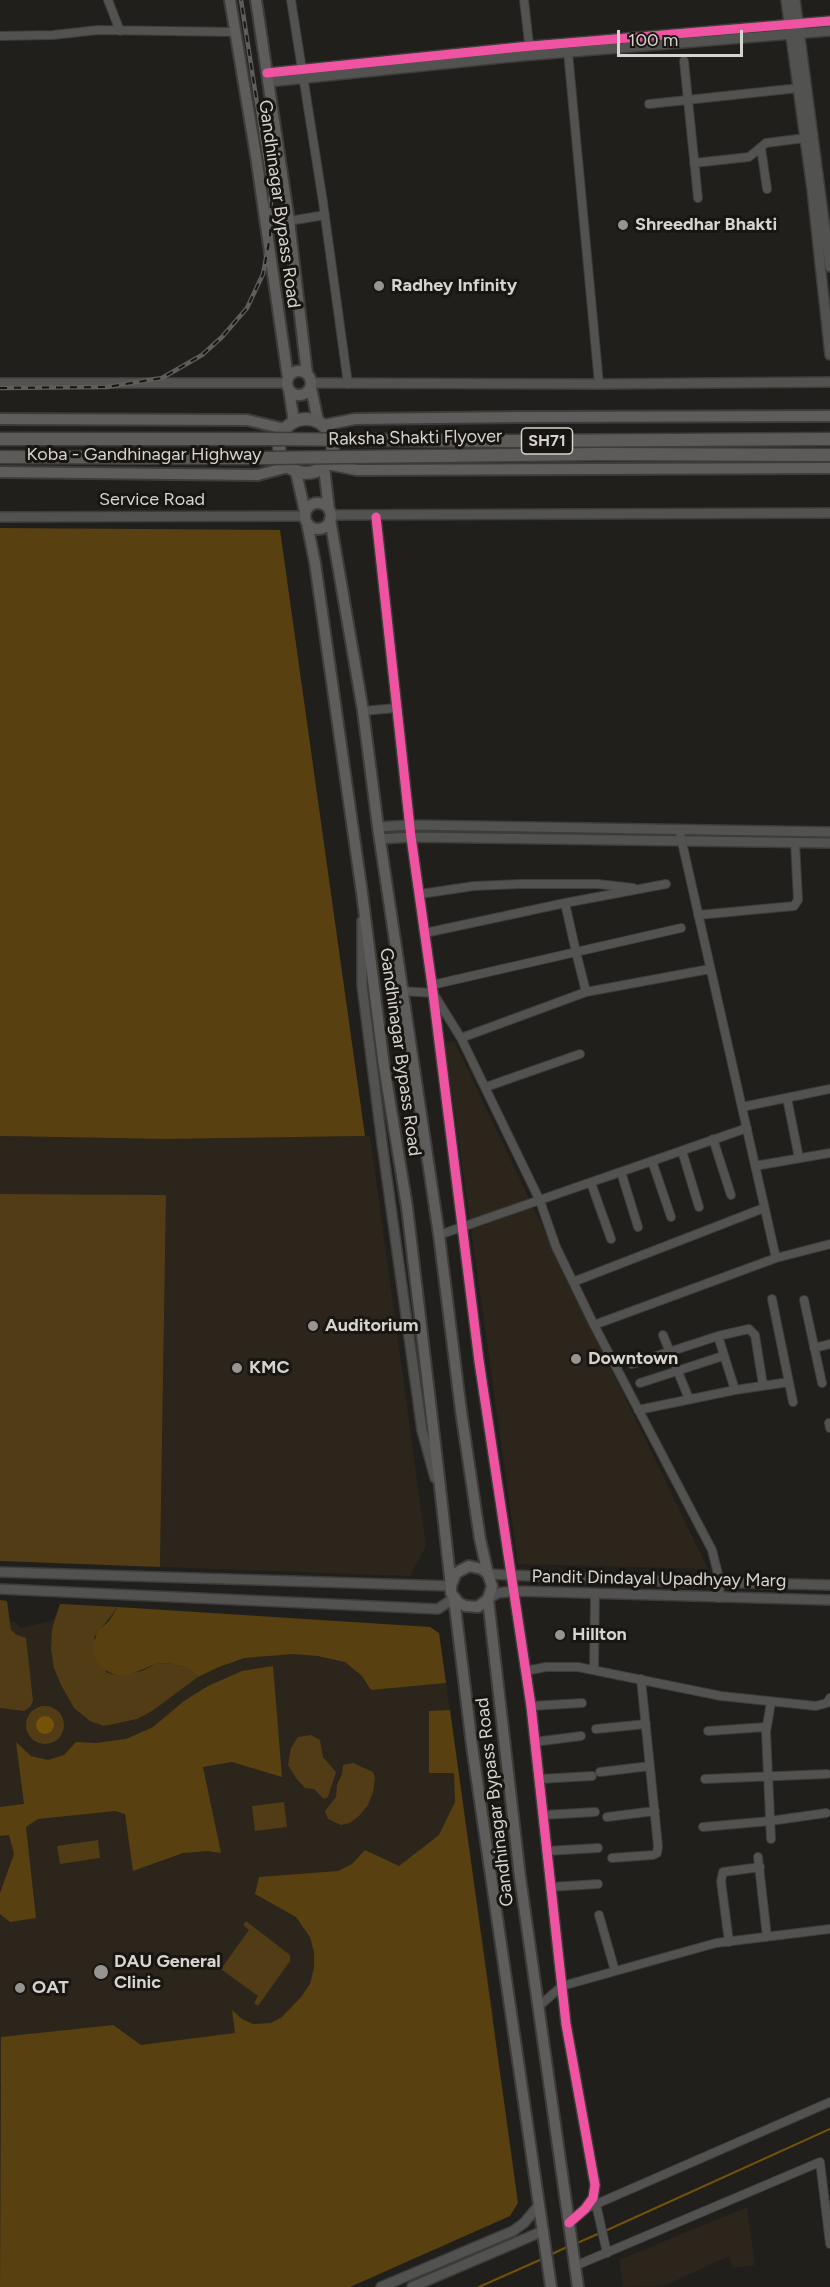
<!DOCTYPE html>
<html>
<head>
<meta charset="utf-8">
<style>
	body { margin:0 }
	#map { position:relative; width:830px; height:2287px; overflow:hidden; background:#211f1c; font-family:Figtree,sans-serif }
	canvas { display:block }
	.scale { position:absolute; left:617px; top:30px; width:126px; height:27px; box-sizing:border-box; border:3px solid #d6d4d0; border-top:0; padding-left:8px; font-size:18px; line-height:21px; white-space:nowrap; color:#d6d4d0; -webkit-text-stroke:4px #191611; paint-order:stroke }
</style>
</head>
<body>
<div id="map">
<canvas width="830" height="2287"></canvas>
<div class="scale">100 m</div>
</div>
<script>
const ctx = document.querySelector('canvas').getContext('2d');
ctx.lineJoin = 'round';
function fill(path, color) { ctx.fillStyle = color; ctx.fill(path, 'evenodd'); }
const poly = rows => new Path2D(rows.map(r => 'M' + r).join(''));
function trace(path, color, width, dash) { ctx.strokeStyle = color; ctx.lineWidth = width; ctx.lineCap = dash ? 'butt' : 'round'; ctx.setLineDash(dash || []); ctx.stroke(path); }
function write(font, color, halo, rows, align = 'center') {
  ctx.font = font + ' Figtree,sans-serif'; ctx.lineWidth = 6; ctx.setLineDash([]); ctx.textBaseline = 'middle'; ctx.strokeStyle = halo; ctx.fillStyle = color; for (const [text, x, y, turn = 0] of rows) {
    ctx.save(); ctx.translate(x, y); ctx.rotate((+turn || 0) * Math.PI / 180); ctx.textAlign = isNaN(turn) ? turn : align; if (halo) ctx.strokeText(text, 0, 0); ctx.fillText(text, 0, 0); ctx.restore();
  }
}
fill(poly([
	[454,1041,551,1244,708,1569,518,1564,445,1043],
	[0,1136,166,1139,370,1136,426,1546,410,1576,160,1567,166,1196,0,1194],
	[0,1600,7,1601,8,1622,15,1622,21,1628,53,1620,60,1604,430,1627,439,1633,494,2019,0,2085],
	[747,2207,755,2265,732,2268,729,2256,664,2286,623,2287,619,2260]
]), '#2b251b');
fill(poly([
	[0,1194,166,1195,160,1567,0,1561],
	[0,1600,7,1601,11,1630,17,1635,26,1638,33,1701,30,1707,24,1711,0,1708],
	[60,1604,118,1607,94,1637,106,1672,117,1676,142,1671,155,1664,169,1663,188,1668,198,1677,152,1711,137,1719,104,1726,90,1721,74,1708,61,1685,54,1668,51,1649,52,1629],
	'26 1725a19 19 0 1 1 38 0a19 19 0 1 1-38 0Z',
	[311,1735,320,1740,323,1757,336,1772,328,1797,324,1799,314,1789,305,1788,296,1778,288,1765,291,1748,298,1737],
	[353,1763,373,1772,375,1778,373,1792,368,1805,359,1816,350,1823,341,1825,328,1819,325,1811,336,1797,337,1785,342,1774,343,1765],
	[284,1802,287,1827,255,1831,252,1806],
	[98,1840,100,1858,60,1864,57,1846],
	[246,1921,290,1955,290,1961,258,2006,254,2003,258,1996,221,1969,249,1930,243,1925]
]), '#513c16');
fill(poly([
	[0,528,280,530,365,1136,166,1139,0,1136],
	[118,1607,430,1627,439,1633,446,1683,371,1690,362,1676,345,1662,318,1656,293,1654,244,1658,219,1667,198,1677,188,1668,169,1663,155,1664,129,1675,117,1676,101,1668,95,1659,93,1648,97,1632,109,1621],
	[273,1666,282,1777,232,1762,203,1767,221,1853,208,1851,183,1853,133,1871,125,1814,115,1811,38,1819,26,1827,36,1918,10,1922,0,1914,0,1893,14,1854,9,1835,0,1836,0,1807,24,1804,16,1742,31,1756,48,1760,64,1755,76,1742,96,1743,126,1739,153,1727,184,1701,208,1686,242,1671],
	[450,1710,518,2203,510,2216,350,2287,0,2287,1,2037,113,2025,141,2045,235,2033,232,2010,242,2019,253,2024,271,2023,282,2017,301,1997,310,1984,314,1968,314,1952,310,1937,296,1917,255,1894,259,1877,338,1871,352,1864,365,1850,399,1866,439,1835,455,1802,454,1773,429,1773,429,1711]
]), '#584010');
fill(poly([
	'36 1725a9 9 0 1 1 18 0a9 9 0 1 1-18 0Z'
]), '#74520a');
trace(poly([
	[605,2231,830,2129],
	[575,2244,600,2233],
	[550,2255,569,2246],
	[479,2287,542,2259]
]), '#74520a', 2);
const minor = poly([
	[108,0,120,31],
	[291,0,323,202,348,384],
	[524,0,530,52],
	[0,36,53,35,98,30,235,32],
	[568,52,599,384],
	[684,61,698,198],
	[649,104,799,88],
	[761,148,767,189],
	[694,163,749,157,766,143,805,138],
	[289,221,325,215],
	[363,711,396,708],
	[679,829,776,1258],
	[420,894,474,886,520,884,598,884,633,888],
	[565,903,576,952,681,928],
	[698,915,794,906,798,900,795,842],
	[425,933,565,903,666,884],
	[432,985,576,952,586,992,461,1038],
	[402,991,433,993,461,1038,540,1201,556,1247,594,1325,712,1550,720,1582,719,1598],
	[586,992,710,969],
	[486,1087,580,1054],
	[787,1098,799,1158],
	[742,1107,830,1089],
	[713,1139,731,1195],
	[682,1151,699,1207],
	[652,1161,671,1217],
	[755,1166,830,1153],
	[621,1172,638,1227],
	[591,1183,611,1239],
	[439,1235,747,1128],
	[573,1282,764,1208],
	[772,1299,793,1402],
	[804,1300,822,1383],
	[594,1325,776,1258,830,1244],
	[663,1335,689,1399],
	[718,1336,735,1390],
	[814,1348,830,1344],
	[632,1364,718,1336,749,1329,755,1335,763,1385],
	[640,1383,723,1356],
	[638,1410,735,1390,789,1382],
	[829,1423,830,1428],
	[594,1669,595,1594],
	[525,1671,546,1667,578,1667,721,1696,816,1706,827,1703,830,1698],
	[771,1702,766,1732,771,1839],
	[531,1706,582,1703],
	[596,1729,646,1724],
	[708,1731,766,1727],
	[534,1742,581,1736],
	[600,1772,650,1766],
	[539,1779,592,1776],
	[705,1779,827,1774],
	[543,1815,595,1812],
	[607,1817,655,1811],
	[703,1827,770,1821,826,1813],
	[546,1851,598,1848],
	[758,1857,767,1937],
	[612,1858,653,1855,657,1853,658,1846,641,1679],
	[550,1887,598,1884],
	[599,1915,615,1971],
	[729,1942,721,1881,723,1872,760,1867],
	[538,2007,562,1986,716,1943,830,1929],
	[596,2204,607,2253],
	[585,2209,830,2102],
	[575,2266,820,2162,830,2244]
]);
const tertiary = poly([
	[786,0,812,189,830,355],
	[795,0,830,267],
	[267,73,520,47,830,21],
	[268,82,521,56,830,31],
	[0,383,287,383],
	[312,383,599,384,830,382],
	[330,515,830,513],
	[0,517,305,516],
	[376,517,411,837,432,985,479,1361,531,1706,566,2024,595,2185,593,2198,585,2209,569,2223],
	[378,827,410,825,830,832],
	[380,839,411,837,830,843],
	[362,921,362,985,382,1143,422,1430,435,1478],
	[0,1572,451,1586],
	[488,1574,624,1580,830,1585],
	[0,1589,438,1609,454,1598],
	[488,1599,498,1593,515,1591,830,1600],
	[381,2287,513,2231,524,2223,539,2205],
	[412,2287,543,2231]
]);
const secondary = poly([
	[230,0,256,156,288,378],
	[256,0,289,221,307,374],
	'287 383a12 12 0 1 1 24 0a12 12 0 1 1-24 0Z',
	[311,388,318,421],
	[289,390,294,422],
	[0,419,247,420,285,429],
	[324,425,355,419,521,417,830,416],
	[327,464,357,470,830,468],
	[324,467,329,510],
	[0,472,258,475,288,467],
	[296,472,305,512],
	'305 516a13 13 0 1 1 26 0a13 13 0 1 1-26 0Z',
	[330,519,363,711,378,827,439,1235,461,1411,480,1539,488,1574],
	[307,523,315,563,362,893,384,1066,407,1207,439,1478,451,1586,451,1593,459,1603,465,1606,478,1607,488,1599,492,1586,488,1574,482,1569,469,1566,456,1573,451,1586],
	[454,1598,472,1746,551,2287],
	[488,1599,520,1877,578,2287]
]);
const primary = poly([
	'279 446a27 27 0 1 1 54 0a27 27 0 1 1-54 0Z',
	[0,439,264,439],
	[0,457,265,458]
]);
trace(minor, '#3d3c3a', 10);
trace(tertiary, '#3d3c3a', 12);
trace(secondary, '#3d3c3a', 14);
trace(primary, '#3d3c3a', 15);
trace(minor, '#525251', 8);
trace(tertiary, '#525251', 9);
trace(secondary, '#5e5d5c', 10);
trace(primary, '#5c5b59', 12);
const rail = poly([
	[0,388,107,387,162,378,202,355,222,337,247,308,263,274,270,237,271,194,241,0]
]);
trace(rail, '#5e5d5c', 4.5);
trace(rail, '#191611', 2, [7]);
const primaryBridge = poly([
	[264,439,514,441,830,439],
	[265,458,599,454,830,455]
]);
trace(primaryBridge, '#3d3c3a', 15, []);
trace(primaryBridge, '#5c5b59', 12);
trace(poly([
	[267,73,520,47,830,21],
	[376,517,411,837,432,985,479,1361,531,1706,566,2024,595,2185,593,2198,585,2209,569,2223]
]), '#f153a3', 9);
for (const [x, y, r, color] of [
	[623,225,6,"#979591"],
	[379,286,6,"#979591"],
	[313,1326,6,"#979591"],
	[576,1359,6,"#979591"],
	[237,1368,6,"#979591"],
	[560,1635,6,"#979591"],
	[101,1972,8,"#979591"],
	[20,1988,6,"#979591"]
]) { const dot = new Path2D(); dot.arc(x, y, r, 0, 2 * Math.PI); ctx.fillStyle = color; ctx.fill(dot); trace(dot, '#191611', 2); }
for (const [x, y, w] of [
	[547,441,51]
]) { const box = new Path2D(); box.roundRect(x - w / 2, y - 13, w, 26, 4.5); ctx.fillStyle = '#191611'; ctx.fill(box); trace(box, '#d6d4d0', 1.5); }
write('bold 16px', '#d6d4d0', null, [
	["SH71",547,441]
]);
write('18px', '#d6d4d0', '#191611', [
	["Gandhinagar Bypass Road",279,204,82],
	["Raksha Shakti Flyover",415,438,-1],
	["Koba - Gandhinagar Highway",144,455],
	["Service Road",152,500],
	["Gandhinagar Bypass Road",400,1052,82],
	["Pandit Dindayal Upadhyay Marg",659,1579,1],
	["Gandhinagar Bypass Road",495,1802,-97]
]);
write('bold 18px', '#d6d4d0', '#191611', [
	["Shreedhar Bhakti",635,225],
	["Radhey Infinity",391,286],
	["Auditorium",325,1326],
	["Downtown",588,1359],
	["KMC",249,1368],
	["Hillton",572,1635],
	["DAU General",114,1962],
	["Clinic",114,1983],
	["OAT",32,1988]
], 'left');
</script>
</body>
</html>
